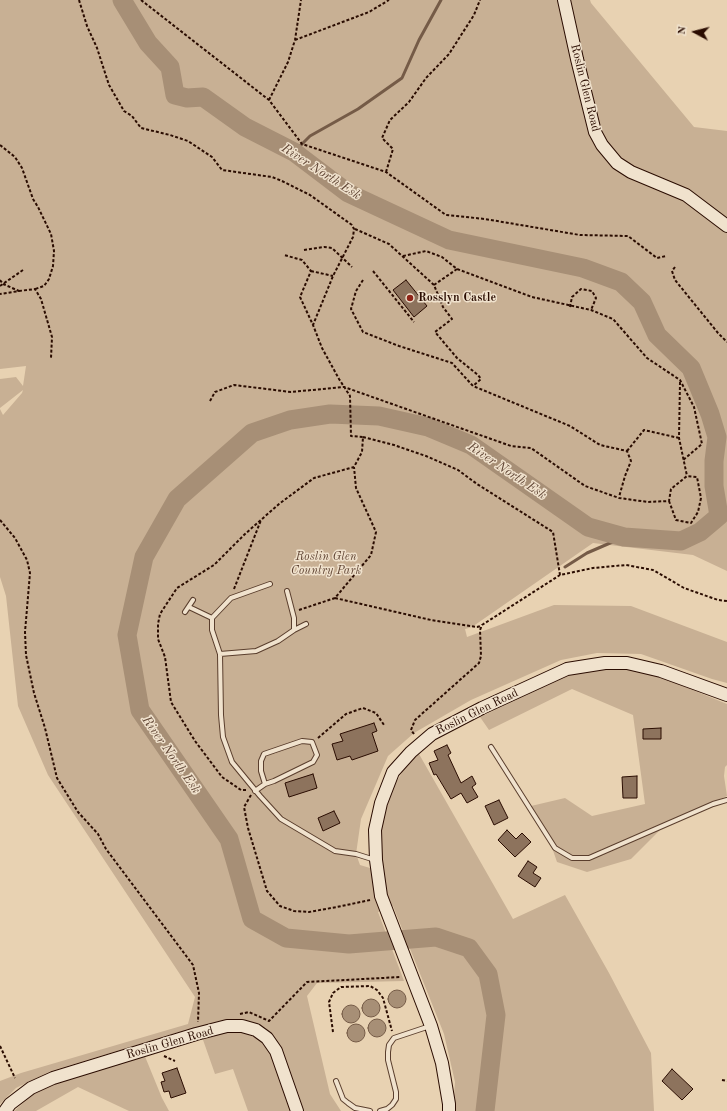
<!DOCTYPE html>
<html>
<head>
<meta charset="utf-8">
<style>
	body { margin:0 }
	#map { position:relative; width:727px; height:1111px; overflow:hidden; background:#e8d2b2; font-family:"Old Standard TT",serif }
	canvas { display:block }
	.north { position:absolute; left:675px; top:12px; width:40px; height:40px; -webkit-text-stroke:3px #f0e2cd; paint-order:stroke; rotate:277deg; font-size:11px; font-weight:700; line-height:16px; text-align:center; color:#2a0c01 }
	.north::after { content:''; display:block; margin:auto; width:14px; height:18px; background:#2a0c01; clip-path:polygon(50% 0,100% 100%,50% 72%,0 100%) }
</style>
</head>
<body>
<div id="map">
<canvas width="727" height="1111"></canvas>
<div class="north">N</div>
</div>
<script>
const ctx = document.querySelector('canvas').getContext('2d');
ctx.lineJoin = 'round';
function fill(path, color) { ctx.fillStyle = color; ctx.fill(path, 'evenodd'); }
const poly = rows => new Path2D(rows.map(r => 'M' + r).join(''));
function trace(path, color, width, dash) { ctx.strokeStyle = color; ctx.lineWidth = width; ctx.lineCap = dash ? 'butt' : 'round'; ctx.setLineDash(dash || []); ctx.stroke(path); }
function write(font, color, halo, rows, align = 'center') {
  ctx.font = font + ' "Old Standard TT",serif'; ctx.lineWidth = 3; ctx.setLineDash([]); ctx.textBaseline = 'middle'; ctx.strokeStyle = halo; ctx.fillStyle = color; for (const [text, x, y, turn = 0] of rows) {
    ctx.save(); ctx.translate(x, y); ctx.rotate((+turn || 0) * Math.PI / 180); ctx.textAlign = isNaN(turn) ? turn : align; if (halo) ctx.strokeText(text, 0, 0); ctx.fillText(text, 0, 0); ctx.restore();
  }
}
fill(poly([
	[0,0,590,0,591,3,694,127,727,131,727,571,693,555,593,543,472,627,465,629,467,637,554,605,631,606,727,642,727,683,712,679,641,654,597,653,561,660,471,700,414,733,388,756,361,819,356,854,360,865,370,868,382,866,380,832,392,789,406,766,419,754,513,919,565,895,609,973,651,1053,654,1111,453,1111,455,1082,444,1034,393,906,378,912,404,981,317,983,307,996,330,1094,341,1111,302,1111,260,1027,243,1019,189,1029,51,1071,16,1088,0,1104,0,1081,21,1073,188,1024,195,997,48,775,18,706,6,596,0,577,0,409,3,415,22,393,23,390,0,408,0,379,16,377,23,386,26,366,0,369],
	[605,668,628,669,661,677,727,704,727,765,725,767,724,776,727,796,669,821,631,859,587,872,557,862,547,833,531,806,565,798,592,816,645,804,633,715,572,689,489,730,480,717,568,676],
	[223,1032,241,1032,264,1041,275,1061,293,1111,248,1111,233,1069,215,1074,202,1037],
	[144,1054,162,1098,169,1111,129,1111,78,1087,36,1111,14,1111,38,1090,64,1078]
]), '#c8b094');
const water = poly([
	'388 999a9 9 0 1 1 18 0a9 9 0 1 1-18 0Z',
	'362 1008a9 9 0 1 1 18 0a9 9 0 1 1-18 0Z',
	'342 1014a9 9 0 1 1 18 0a9 9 0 1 1-18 0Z',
	'368 1028a9 9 0 1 1 18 0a9 9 0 1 1-18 0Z',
	'347 1033a9 9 0 1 1 18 0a9 9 0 1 1-18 0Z'
]);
fill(water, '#a78f76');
trace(water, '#755b47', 1);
trace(poly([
	[294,152,310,136,358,109,402,78,419,40,441,0],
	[719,516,727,518],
	[565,567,587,553,624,537]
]), '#755b47', 3);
trace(poly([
	[122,0,148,43,170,67,175,95,187,98,203,97,245,127,294,152,348,193,449,240,583,268,621,282,642,302,657,335,691,368,710,414,717,437,714,461,714,486,719,516,700,532,681,541,624,537,588,527,471,445,428,427,379,416,330,414,290,420,252,433,177,499,144,557,127,635,140,710,229,839,252,919,286,938,349,944,436,937,469,948,488,974,496,1015,485,1111]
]), '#a78f76', 19);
const building = poly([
	[406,280,427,306,414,317,393,290,406,280],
	[374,723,377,731,372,733,378,751,352,760,350,756,337,760,332,744,343,741,340,734,374,723],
	[661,728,661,739,643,739,643,729,661,728],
	[447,745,451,753,448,755,461,783,472,776,476,784,472,787,478,797,467,803,461,793,451,799,436,774,434,775,429,763,438,760,434,751,447,745],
	[313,774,317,788,289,797,285,783,313,774],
	[637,776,637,798,623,798,622,777,637,776],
	[499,800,508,818,494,825,485,806,499,800],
	[334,811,340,823,323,831,318,818,334,811],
	[507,830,516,839,522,833,531,842,515,857,498,840,507,830],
	[528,861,537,867,533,873,541,878,535,887,518,876,528,861],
	[177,1068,186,1093,171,1098,169,1091,164,1092,161,1082,165,1081,162,1073,177,1068],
	[672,1069,693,1089,682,1100,662,1081,672,1069]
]);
fill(building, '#8d735d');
trace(building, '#2a0c01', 1);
const service = poly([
	[270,584,231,598,212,618,212,630,220,654,221,715,223,737,232,762,260,796,281,819,335,851,356,854,375,860],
	[287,591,294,618,294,630],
	[189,607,212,618],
	[185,612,193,600],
	[220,654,256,651,278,641,294,630,306,624],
	[491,747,555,848,572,858,589,858,713,804,727,800],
	[255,791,265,784,274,781,313,762,317,755,312,742,302,741,264,754,261,761,261,771,265,784],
	[336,1081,343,1099,348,1103,355,1108,370,1111],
	[380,1111,387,1109,392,1105,396,1099,396,1092,388,1060,388,1052,389,1045,394,1038,430,1026]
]);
const secondary = poly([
	[564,0,577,59,595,132,602,145,617,163,631,172,686,195,727,226],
	[5,1111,10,1104,31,1088,53,1078,196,1034,227,1026,242,1026,256,1030,267,1038,276,1051,297,1111],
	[449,1111,449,1104,442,1063,431,1026,381,896,376,860,375,830,381,803,393,772,411,752,432,734,482,708,567,669,605,663,627,663,661,671,727,695]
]);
trace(service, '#5a3e2d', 6);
trace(secondary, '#2a0c01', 14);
trace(poly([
	[79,0,87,26,97,48,109,85,124,111,132,116,141,128,170,135,188,141,212,157,222,170,272,177,282,181,310,195,352,225,354,229,353,237,333,276,313,325],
	[141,0,269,100,302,144,386,172,446,215,485,219,580,235,628,236,657,258,666,256],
	[295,40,369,12,389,0],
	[269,100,288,62,295,40,301,0],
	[0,145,15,157,22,168,33,199,38,207,51,234,54,251,53,266,49,279,44,286,35,289],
	[386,172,393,149,382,138,390,120,409,102,426,78,449,54,474,15,480,0],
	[355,229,389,244,434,285,443,307,452,319,435,332,457,358,478,375,481,379,473,386],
	[403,256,426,251,442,257,457,269,532,297,591,310,613,319,647,358,680,380,694,407,702,444,683,460],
	[675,267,672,271,675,280,718,333,727,342],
	[311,271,333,276],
	[373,271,414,322],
	[0,280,3,284,19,291,0,294],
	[363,280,356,291,351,309,363,332,399,346,452,363,473,386,570,426,600,445,627,451,631,461,625,476,619,497],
	[434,285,457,269],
	[0,286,23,270],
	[19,291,35,289,41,299,52,337,51,358],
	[570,307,572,297,581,289,592,291,596,298,591,310],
	[680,382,679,438,687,476],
	[210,401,215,392,234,385,291,392,344,387,511,446,531,448,585,486,619,498,648,502,669,501,671,489,687,476,697,477,701,498,698,512,691,523,676,520,669,501],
	[363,437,394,445,426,456,458,470,477,484,553,532,560,575],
	[627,451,644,430,679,438],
	[0,520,15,538,27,560,30,573,25,632,26,655,34,693,45,728,57,778,78,812,98,834,106,849,193,965,199,993,198,1022],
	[234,589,261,520],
	[335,598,431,620,477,627,481,626],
	[299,610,335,598,371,555,376,532,356,488,354,467],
	[414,734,411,730,415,720,479,663,481,656,480,630,482,625,560,575,593,568,626,565,653,570,684,588,718,600,727,601],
	[318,738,346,714,363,708,376,713,384,725],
	[246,790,241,790,222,777,195,741,171,702,165,657,158,639,158,624,160,614,177,588,214,565,245,534,279,504,314,478,354,467,362,452,363,437,351,436,350,396,339,379,322,348,313,325,300,297,311,271,302,260,284,255],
	[251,795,244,807,248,828,267,891,280,906,294,911,309,912,337,907,370,900],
	[240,1014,249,1012,269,1021,307,982,401,977],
	[333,1032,329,1002,333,993,341,987,370,986,377,990,383,998,392,1031],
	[0,1046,15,1078],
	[164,1056,175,1061],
	[722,1080,727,1081]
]), '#2a0c01', 2, [3, 2]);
trace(service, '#f0e2cd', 4);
trace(secondary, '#f0e2cd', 12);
trace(poly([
	[304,250,324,247,332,248,352,267]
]), '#2a0c01', 2, [3, 2]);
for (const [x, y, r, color] of [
	[410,298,4,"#8f2418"]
]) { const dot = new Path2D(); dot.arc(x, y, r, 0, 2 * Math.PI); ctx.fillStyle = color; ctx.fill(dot); trace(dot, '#f0e2cd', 1.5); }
write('12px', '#2a0c01', '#f0e2cd', [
	["Roslin Glen Road",585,88,76],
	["Roslin Glen Road",477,712,-26],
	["Roslin Glen Road",170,1043,-16]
]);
write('bold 12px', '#2a0c01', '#f0e2cd', [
	["Rosslyn Castle",418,298]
], 'left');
write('italic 12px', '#614534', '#f0e2cd', [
	["Roslin Glen",326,557],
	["Country Park",326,571]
]);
write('italic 13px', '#624736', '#f0e2cd', [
	["River North Esk",321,172,33],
	["River North Esk",507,471,34],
	["River North Esk",171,755,55]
]);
</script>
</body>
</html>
